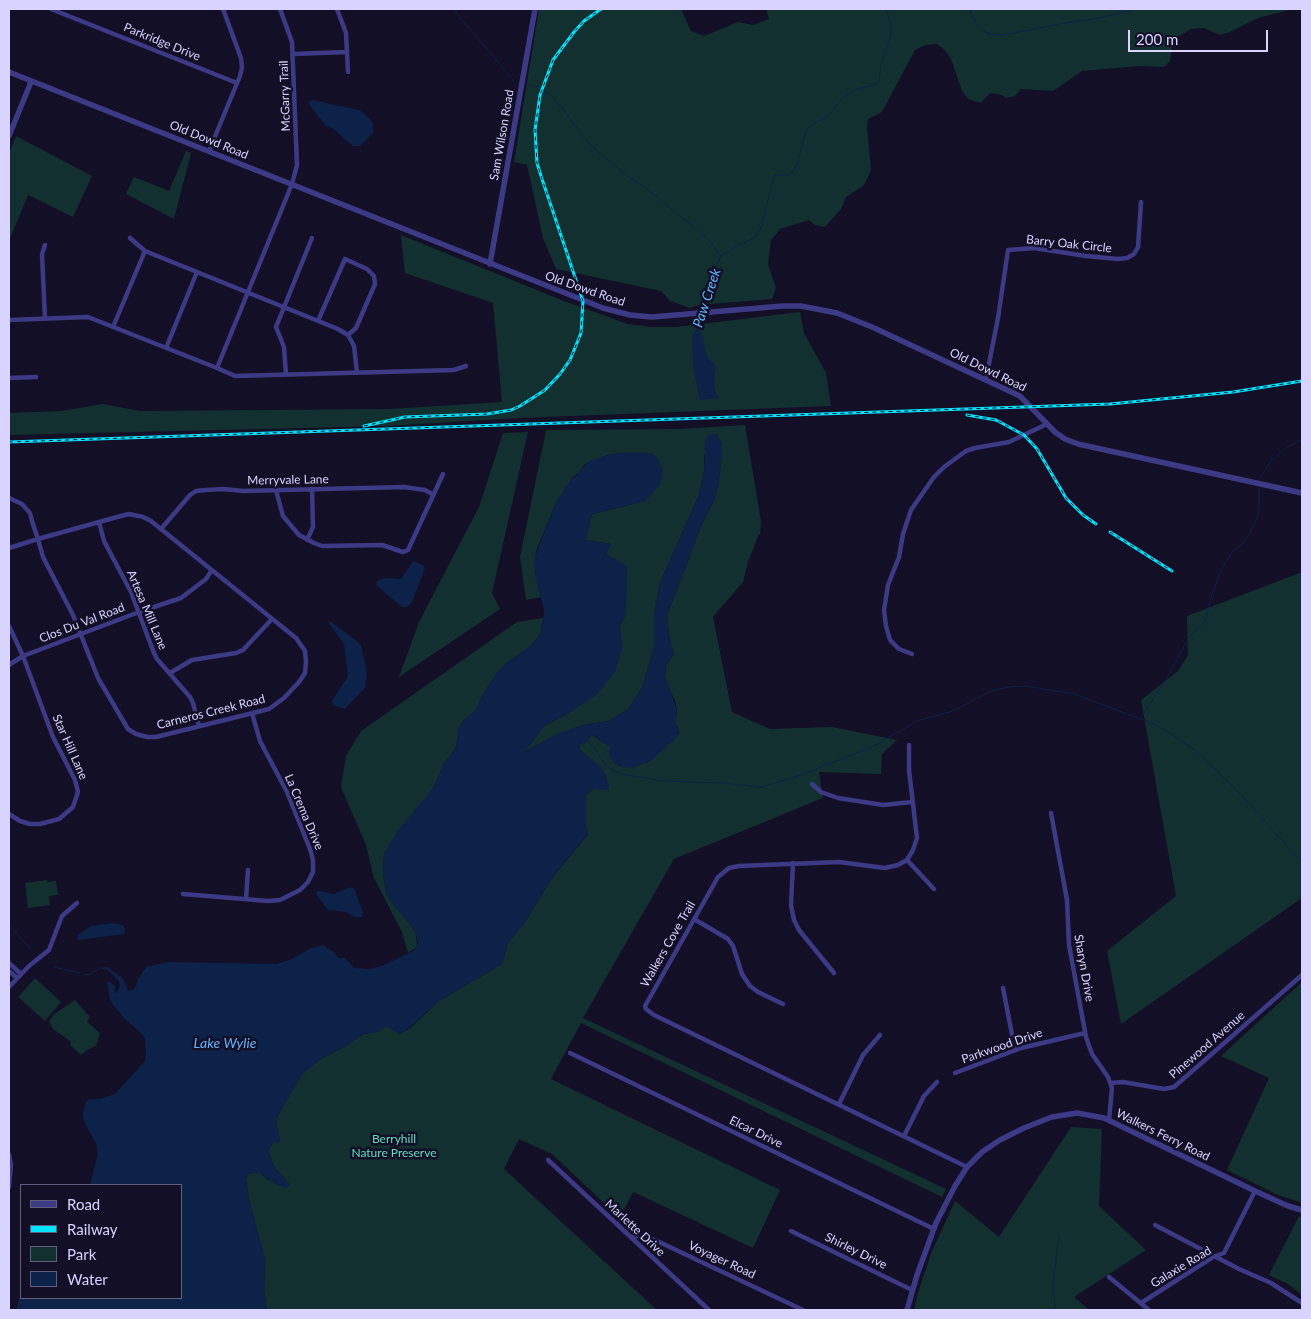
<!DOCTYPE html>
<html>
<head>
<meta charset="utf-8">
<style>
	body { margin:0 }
	#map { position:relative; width:1311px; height:1319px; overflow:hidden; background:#130f26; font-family:Lato,sans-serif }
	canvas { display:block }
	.frame { position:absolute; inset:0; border:10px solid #d9d4ff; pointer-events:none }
	.legend { position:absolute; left:20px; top:1184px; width:162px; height:115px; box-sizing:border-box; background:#130f26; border:1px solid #625e7d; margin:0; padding:6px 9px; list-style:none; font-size:15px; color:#d9d4ff }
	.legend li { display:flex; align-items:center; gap:10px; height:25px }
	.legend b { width:25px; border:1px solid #625e7d }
	.scale { position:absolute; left:1128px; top:30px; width:140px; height:22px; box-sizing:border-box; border:2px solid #d9d4ff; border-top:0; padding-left:6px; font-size:15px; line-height:18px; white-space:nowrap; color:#d9d4ff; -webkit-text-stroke:4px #130f26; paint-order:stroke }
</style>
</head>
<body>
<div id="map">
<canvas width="1311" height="1319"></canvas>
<div class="frame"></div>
<ul class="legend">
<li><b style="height:6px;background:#3d3a85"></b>Road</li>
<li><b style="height:6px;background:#00e5ff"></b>Railway</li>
<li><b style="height:14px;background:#12302f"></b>Park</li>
<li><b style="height:14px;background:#0c2248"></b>Water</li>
</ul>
<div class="scale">200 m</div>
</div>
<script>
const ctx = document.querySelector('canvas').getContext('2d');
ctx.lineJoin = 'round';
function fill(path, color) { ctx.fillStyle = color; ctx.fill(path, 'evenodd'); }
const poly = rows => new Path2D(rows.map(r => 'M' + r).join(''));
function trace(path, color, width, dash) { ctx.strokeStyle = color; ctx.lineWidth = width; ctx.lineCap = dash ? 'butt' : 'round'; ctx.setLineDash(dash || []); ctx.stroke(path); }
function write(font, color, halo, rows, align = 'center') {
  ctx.font = font + ' Lato,sans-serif'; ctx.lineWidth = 5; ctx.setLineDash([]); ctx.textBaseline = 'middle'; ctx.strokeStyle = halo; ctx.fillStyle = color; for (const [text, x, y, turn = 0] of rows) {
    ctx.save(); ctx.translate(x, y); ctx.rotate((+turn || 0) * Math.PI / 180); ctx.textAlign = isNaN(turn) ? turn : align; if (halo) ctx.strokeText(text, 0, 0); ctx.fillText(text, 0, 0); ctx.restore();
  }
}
fill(poly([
	[539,9,681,9,691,31,704,36,738,22,753,25,769,19,766,9,1293,9,1258,18,1230,32,1220,35,1204,28,1191,29,1173,40,1170,61,1164,67,1139,66,1082,71,1053,91,1021,89,1015,96,1006,98,1002,95,990,93,981,103,968,99,962,91,951,59,945,50,937,44,925,45,915,50,882,112,868,119,867,128,871,170,864,185,846,197,841,209,825,227,815,225,809,220,780,229,771,240,768,264,776,288,772,299,699,305,690,308,670,301,661,291,556,269,543,238,527,165,514,162],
	[16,136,92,176,73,217,28,195,9,241,9,154],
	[186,151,191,153,174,219,126,194,134,177,169,191],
	[401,235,564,301,628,324,651,327,676,327,800,312,804,333,826,373,831,406,520,418,386,426,9,435,9,413,61,411,103,404,140,411,390,409,502,402,493,303,405,273],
	[745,425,761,521,760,535,759,534,748,562,743,582,713,617,732,712,770,729,832,727,897,740,882,754,881,774,819,772,823,798,674,859,583,1018,946,1189,942,1197,581,1023,551,1079,780,1190,753,1248,633,1192,620,1218,552,1154,519,1139,504,1169,657,1310,267,1310,264,1290,265,1259,249,1201,246,1179,248,1174,259,1172,267,1179,289,1184,275,1168,269,1153,269,1149,273,1142,277,1143,280,1140,276,1122,278,1115,302,1074,319,1060,344,1047,363,1034,376,1032,386,1027,390,1027,399,1034,409,1029,439,1001,502,964,507,946,510,940,523,925,552,878,588,834,586,829,586,795,593,789,609,786,605,774,580,750,580,744,587,741,591,736,594,735,600,741,647,763,679,734,679,730,675,723,677,710,675,701,667,684,665,676,666,665,674,654,669,636,667,615,702,524,714,500,718,487,722,454,717,434,713,435,704,456,704,471,698,497,660,583,654,615,654,648,642,688,628,709,609,721,583,725,558,734,524,752,544,726,569,713,622,649,620,626,626,613,626,593,615,559,606,554,610,544,585,540,592,514,645,501,651,453,620,453,608,455,585,464,578,473,573,477,555,505,536,551,535,572,541,597,526,600,520,557,546,430,679,429],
	[528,432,492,593,500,609,399,677,419,622,479,507,503,433],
	[1302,572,1302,898,1121,1024,1107,951,1176,896,1141,700,1178,671,1188,655,1187,616],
	[543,618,540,634,536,640,486,691,476,710,464,720,459,727,456,747,452,754,444,763,434,787,384,854,383,873,386,893,393,904,411,925,416,934,417,947,408,953,402,932,374,878,366,845,341,787,346,756,361,731,517,622],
	[47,880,48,882,56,881,58,895,49,896,50,905,28,908,25,883],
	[35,978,61,1002,45,1021,18,997],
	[1302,982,1302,1203,1278,1195,1227,1170,1269,1078,1221,1056],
	[75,1000,90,1017,87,1022,100,1033,96,1046,87,1050,81,1055,70,1045,71,1042,53,1029,49,1022,53,1015],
	[1071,1127,1102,1129,1099,1206,1146,1250,1074,1297,1089,1310,914,1310,918,1292,932,1251,955,1201,999,1237],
	[1299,1216,1302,1217,1302,1295,1288,1284,1269,1275]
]), '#12302f');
fill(poly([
	[312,100,359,110,368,117,373,123,373,133,360,146,353,146,331,127,326,126,310,106,309,101],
	[697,327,701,333,708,358,716,366,714,384,715,391,719,398,700,400,694,372,692,345,692,336],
	[717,434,722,443,722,454,718,487,714,500,702,524,667,615,669,636,674,654,666,665,665,676,677,710,675,723,679,730,678,736,652,760,632,768,621,767,613,762,609,754,610,746,600,741,595,735,591,736,587,741,580,744,580,750,602,768,609,786,607,790,593,789,586,795,586,828,588,833,552,878,523,925,510,940,507,946,502,964,439,1001,403,1033,399,1034,390,1028,386,1027,376,1032,363,1034,344,1047,319,1060,302,1075,278,1115,276,1122,280,1140,277,1143,272,1143,269,1149,269,1153,275,1168,290,1185,286,1188,277,1185,259,1172,248,1174,246,1179,249,1201,265,1259,264,1290,267,1310,16,1310,21,1293,21,1298,181,1298,181,1185,90,1185,98,1154,96,1143,87,1128,83,1118,83,1112,86,1102,89,1099,100,1099,115,1094,145,1061,146,1053,145,1039,143,1035,124,1018,113,1005,110,999,107,982,109,981,115,986,115,993,117,993,120,985,119,981,108,970,100,968,107,967,123,978,128,991,133,990,136,986,138,979,146,967,167,962,277,964,292,959,311,948,323,945,334,952,339,958,345,958,354,968,369,969,382,966,413,951,417,947,418,943,416,934,411,925,393,904,386,893,383,873,384,854,398,830,434,787,444,763,452,754,456,747,459,727,464,720,476,710,483,694,497,672,509,661,533,644,540,634,543,623,544,610,536,580,534,559,555,505,566,486,589,461,608,455,620,453,652,453,658,459,663,471,660,485,645,501,592,514,586,540,611,544,606,554,627,566,626,613,620,626,622,649,615,672,596,695,569,713,544,726,525,752,558,734,583,725,609,721,628,709,642,688,654,648,654,615,660,583,698,497,704,471,705,443,708,435],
	[413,561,423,565,425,568,412,602,407,607,402,607,377,586,376,583,379,580,386,578,401,579],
	[330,621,353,638,361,645,367,673,365,688,345,709,333,705,332,701,348,676,344,644,330,625,329,622],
	[350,887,354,888,363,912,362,917,355,917,346,912,328,910,316,894,317,891,319,891,334,894],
	[112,923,123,925,125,930,124,934,78,940,78,935,91,926]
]), '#0c2248');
trace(poly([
	[453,9,514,81],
	[969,9,977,25,981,29,989,34,1003,35,1048,26,1104,17,1137,9],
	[526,83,536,88],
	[543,91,552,96,562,108,583,136,595,149,622,172,655,195,709,240,721,256],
	[703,312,711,279,721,256,738,245,752,239,757,235,762,226,773,178,775,175,788,176,792,173,797,165,805,134,809,126,828,116,841,100,850,93,857,89,875,85,879,81,881,64,891,35,891,25,886,9],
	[697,328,702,315],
	[1260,478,1271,461,1286,448,1302,439],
	[1141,718,1165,681,1189,637,1205,622,1211,597,1223,566,1233,551,1242,544,1250,533,1257,518,1259,509,1259,488],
	[587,741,593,746,606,766,620,774,664,781,722,783,762,787,801,775,874,746,917,721,953,711,991,691,1008,687,1025,686,1074,694,1154,724,1171,734,1195,750,1239,792,1292,852,1302,861],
	[9,925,32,951],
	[53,967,80,973],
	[84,974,89,975,100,968],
	[1055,1310,1053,1283,1059,1236]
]), '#0c2248', 1);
trace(poly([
	[51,9,237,83],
	[280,9,292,42,297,165,292,184,217,368,235,376,454,370,466,366],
	[337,9,346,33,348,72],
	[293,54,347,52],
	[209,151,240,76,242,67,241,58,223,9],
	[130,238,145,251,338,329,348,335,354,346,357,373],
	[45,319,42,254,45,245],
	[9,320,88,317,217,368],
	[318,321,345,259,367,269,374,276,375,284,356,328,348,335],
	[113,327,145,251],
	[166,348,197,272],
	[286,375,284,347,276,327,312,238],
	[9,378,36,377],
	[986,379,998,318,1008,250,1034,248,1086,256,1118,259,1127,258,1134,254,1138,247,1141,202],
	[276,490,283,516,299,535,314,543,322,546,382,545,403,552,408,550,443,474],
	[9,498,22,504,30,513,32,521,38,539,43,557,73,615,98,678,128,729,136,734,147,737,156,737,269,709,284,698,299,682,305,673,306,662,305,651,296,638,151,521,143,517,129,514,121,516,99,522,38,539,9,548],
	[99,522,104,541,131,592,154,653,157,659,190,697,193,703,199,726],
	[161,529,190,495,196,491,206,490,223,489,243,491,404,487,425,490,432,494],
	[307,540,313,527,312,489],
	[9,626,23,656,53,737,75,780,78,792,73,807,59,819,40,824,30,824,20,821,9,814],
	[912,654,899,649,890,640,886,626,884,610,888,585,899,557,903,534,911,510,934,477,944,467,966,451,975,448,1009,442,1047,424],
	[9,665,23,656,139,612,181,598,206,579,212,570],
	[170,673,192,660,236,653,243,650,272,619],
	[909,745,909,770,917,838,913,850,907,860,898,865,885,868,839,862,739,866,729,868,718,877,645,1006,646,1009,654,1015,967,1167],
	[812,784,821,792,838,798,883,805,912,802],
	[1051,813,1067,900,1069,945,1086,1037,1092,1054,1108,1077,1112,1088,1109,1120],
	[907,860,934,889],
	[793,863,791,905,794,920,799,930,834,973],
	[183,894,268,901,280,900,300,890,308,882,313,872,313,860,310,849,287,792,260,741,252,713],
	[246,899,248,870],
	[694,919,728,939,733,946,742,974,750,986,758,992,783,1004],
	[9,963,21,974],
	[9,971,17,978],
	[9,987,29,966,49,950,62,916,77,903],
	[1003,988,1015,1050],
	[570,1053,934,1229],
	[955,1073,1021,1048,1085,1033],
	[1111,1083,1123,1082,1164,1089,1174,1087,1302,975],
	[839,1104,863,1055,880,1035],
	[904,1136,924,1096,937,1082],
	[9,1154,11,1165,9,1187],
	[548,1160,709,1310],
	[1155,1225,1239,1269,1271,1283,1302,1303],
	[791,1231,912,1290],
	[631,1237,642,1235,657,1241,803,1310],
	[1109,1277,1149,1310],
	[1141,1303,1213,1257,1224,1253,1255,1191]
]), '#3d3a85', 4.5);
trace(poly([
	[9,72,603,308,630,315,652,317,783,306,801,306,837,313,872,327,1020,396,1055,432,1065,439,1078,444,1302,493],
	[9,136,31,82],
	[490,264,535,9],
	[907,1310,917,1275,936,1223,955,1186,967,1167,982,1152,1000,1140,1024,1128,1052,1117,1077,1113,1104,1118,1255,1191,1288,1206,1302,1210]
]), '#3d3a85', 5.5);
const rail = poly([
	[967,415,996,420,1024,435,1037,449,1066,498,1083,515,1096,524],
	[364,426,405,417,487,414,511,410,520,406,545,390,560,374,570,360,581,333,583,301,542,179,537,163,535,130,540,95,553,60,574,32,584,21,601,9],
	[9,442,1110,404,1233,392,1302,381],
	[1110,532,1172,571]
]);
trace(rail, '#00e5ff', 3);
trace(rail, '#130f26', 1, [4]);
write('12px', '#d9d4ff', '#130f26', [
	["Parkridge Drive",162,42,22],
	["McGarry Trail",285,96,-92],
	["Sam Wilson Road",502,135,-80],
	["Old Dowd Road",209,140,22],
	["Barry Oak Circle",1069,244,6],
	["Old Dowd Road",585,289,19],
	["Old Dowd Road",988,370,26],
	["Merryvale Lane",288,480,-1],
	["Artesa Mill Lane",147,610,67],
	["Clos Du Val Road",82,623,-21],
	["Carneros Creek Road",211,712,-14],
	["Star Hill Lane",70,747,66],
	["La Crema Drive",304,812,67],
	["Walkers Cove Trail",668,944,-60],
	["Sharyn Drive",1084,968,80],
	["Pinewood Avenue",1207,1045,-41],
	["Parkwood Drive",1002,1046,-19],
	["Elcar Drive",756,1132,26],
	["Walkers Ferry Road",1163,1135,26],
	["Marlette Drive",635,1228,43],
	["Shirley Drive",856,1251,26],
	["Voyager Road",722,1260,25],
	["Galaxie Road",1181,1267,-31]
]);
write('12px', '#5fe0c0', '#130f26', [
	["Berryhill",394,1139],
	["Nature Preserve",394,1153]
]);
write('italic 14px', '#62b6ff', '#130f26', [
	["Paw Creek",707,298,-72],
	["Lake Wylie",225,1043]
]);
</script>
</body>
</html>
